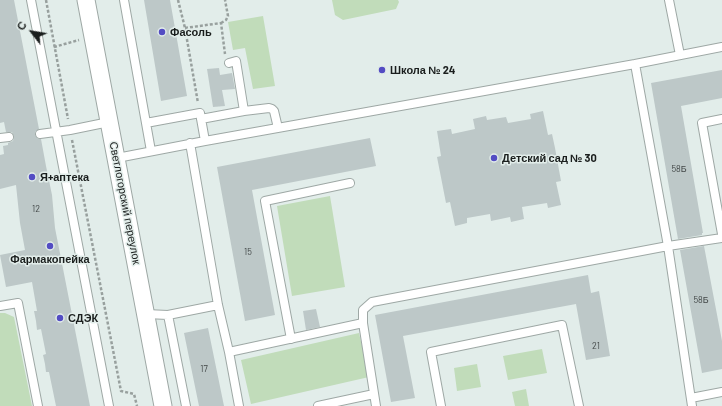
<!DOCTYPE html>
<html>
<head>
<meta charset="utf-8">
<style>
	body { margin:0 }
	#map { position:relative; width:722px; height:406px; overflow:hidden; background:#e2edea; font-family:Barlow,sans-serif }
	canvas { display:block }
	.north { position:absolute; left:12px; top:12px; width:40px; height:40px; -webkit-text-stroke:3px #e2edea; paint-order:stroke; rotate:301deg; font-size:11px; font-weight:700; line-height:16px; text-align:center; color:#1a1e1d }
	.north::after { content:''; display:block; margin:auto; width:14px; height:18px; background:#1a1e1d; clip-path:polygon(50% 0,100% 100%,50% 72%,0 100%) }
</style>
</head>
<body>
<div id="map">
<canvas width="722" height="406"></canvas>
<div class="north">С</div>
</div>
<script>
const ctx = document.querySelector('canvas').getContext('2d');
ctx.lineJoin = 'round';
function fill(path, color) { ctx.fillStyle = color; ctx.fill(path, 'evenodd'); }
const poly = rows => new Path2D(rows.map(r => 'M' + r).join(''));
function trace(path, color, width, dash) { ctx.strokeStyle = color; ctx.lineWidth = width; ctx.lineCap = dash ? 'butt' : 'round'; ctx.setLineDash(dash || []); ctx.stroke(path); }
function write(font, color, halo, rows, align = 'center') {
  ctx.font = font + ' Barlow,sans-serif'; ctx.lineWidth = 3; ctx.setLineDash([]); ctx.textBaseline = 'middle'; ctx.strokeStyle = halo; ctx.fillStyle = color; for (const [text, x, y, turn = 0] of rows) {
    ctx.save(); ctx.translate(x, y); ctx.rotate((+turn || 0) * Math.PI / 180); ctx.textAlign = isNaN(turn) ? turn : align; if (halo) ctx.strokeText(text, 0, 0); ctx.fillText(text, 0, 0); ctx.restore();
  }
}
fill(poly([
	[332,0,398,0,399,2,396,9,343,20,335,15],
	[263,16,275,86,253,89,245,48,233,50,228,22],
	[330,196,345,287,292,296,277,206],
	[0,313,5,313,14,317,32,406,0,406],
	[359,333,369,377,251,404,241,360],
	[542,349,547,373,508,380,503,356],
	[477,364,481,387,457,391,454,368],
	[526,389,529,406,515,406,512,392]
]), '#c1dcba');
fill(poly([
	[0,0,14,0,39,129,35,132,35,135,38,139,41,139,46,166,52,195,55,228,90,406,56,406,49,372,46,372,45,364,43,355,46,354,41,329,37,330,36,321,34,311,37,311,32,282,6,287,0,255,25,250,20,223,16,185,0,189,0,155,4,154,3,146,8,145,8,143,13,141,14,137,12,132,6,132,4,122,0,123],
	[144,0,170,0,187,96,161,101],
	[219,68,220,75,232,73,235,89,222,90,225,106,213,107,207,69],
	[722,70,722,98,681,106,703,233,702,233,702,235,678,239,651,83],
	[543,111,548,135,552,134,555,148,561,181,556,182,561,205,548,208,547,203,522,207,524,219,511,222,510,217,491,221,490,214,467,218,467,223,455,226,450,202,446,203,437,157,441,156,437,131,451,129,452,134,475,129,473,119,486,116,487,120,506,117,508,123,531,119,530,114],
	[370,138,376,166,252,190,275,315,245,321,217,167],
	[704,246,722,341,722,369,702,373,680,250],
	[588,275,591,293,599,291,610,356,586,360,576,304,403,336,415,398,391,402,375,315],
	[316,309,320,327,306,330,303,311],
	[208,328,224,406,199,406,184,333]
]), '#bdc8c8');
const service = poly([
	[31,0,109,406],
	[124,0,151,151],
	[669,0,680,55],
	[229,63,236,61,244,111,269,108,272,109,274,111,278,128],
	[635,64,668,246,692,406],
	[201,119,244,111],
	[722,119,702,123,722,234],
	[146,123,200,113,205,141],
	[40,134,70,130,109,122],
	[0,138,9,137],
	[190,143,218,305,229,352,239,406],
	[117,158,205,141,635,64,722,47],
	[0,306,18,303,38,406],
	[146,314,168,315,218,305],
	[168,315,186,406],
	[291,339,265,201,350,183],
	[229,352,363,323],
	[691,398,722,392],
	[318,406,374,394],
	[376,406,363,323,363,310,372,302,668,246,722,238],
	[441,406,431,352,562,325,579,406]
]);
const minor = poly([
	[86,0,163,406]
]);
trace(service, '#9ea8a5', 10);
trace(minor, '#9ea8a5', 19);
trace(poly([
	[46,0,68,119],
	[178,0,185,28,198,103],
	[221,23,226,20,228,16,225,0],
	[185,28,221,23,225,54],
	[54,47,79,40],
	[72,140,121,391,134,394,137,406]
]), '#98a09e', 2.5, [3, 2]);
trace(service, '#fff', 8);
trace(minor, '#fff', 17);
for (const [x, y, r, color] of [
	[162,32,4,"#534cc3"],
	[382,70,4,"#534cc3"],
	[494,158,4,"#534cc3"],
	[32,177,4,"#534cc3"],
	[50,246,4,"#534cc3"],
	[60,318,4,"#534cc3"]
]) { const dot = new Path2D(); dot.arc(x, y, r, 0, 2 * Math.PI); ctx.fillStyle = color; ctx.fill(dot); trace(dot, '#e2edea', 1.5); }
write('9px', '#434848', null, [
	["58Б",679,169],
	["12",36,209],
	["15",248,252],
	["58Б",701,300],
	["21",596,346],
	["17",204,369]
]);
write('bold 11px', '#1a1e1d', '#e2edea', [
	["Фасоль",170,32],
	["Школа № 24",390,70],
	["Детский сад № 30",502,158],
	["Я+аптека",40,177],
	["Фармакопейка",50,259,"center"],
	["СДЭК",68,318]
], 'left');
write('11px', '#1a1e1d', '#e2edea', [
	["Светлогорский переулок",125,203,79]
]);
</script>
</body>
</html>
